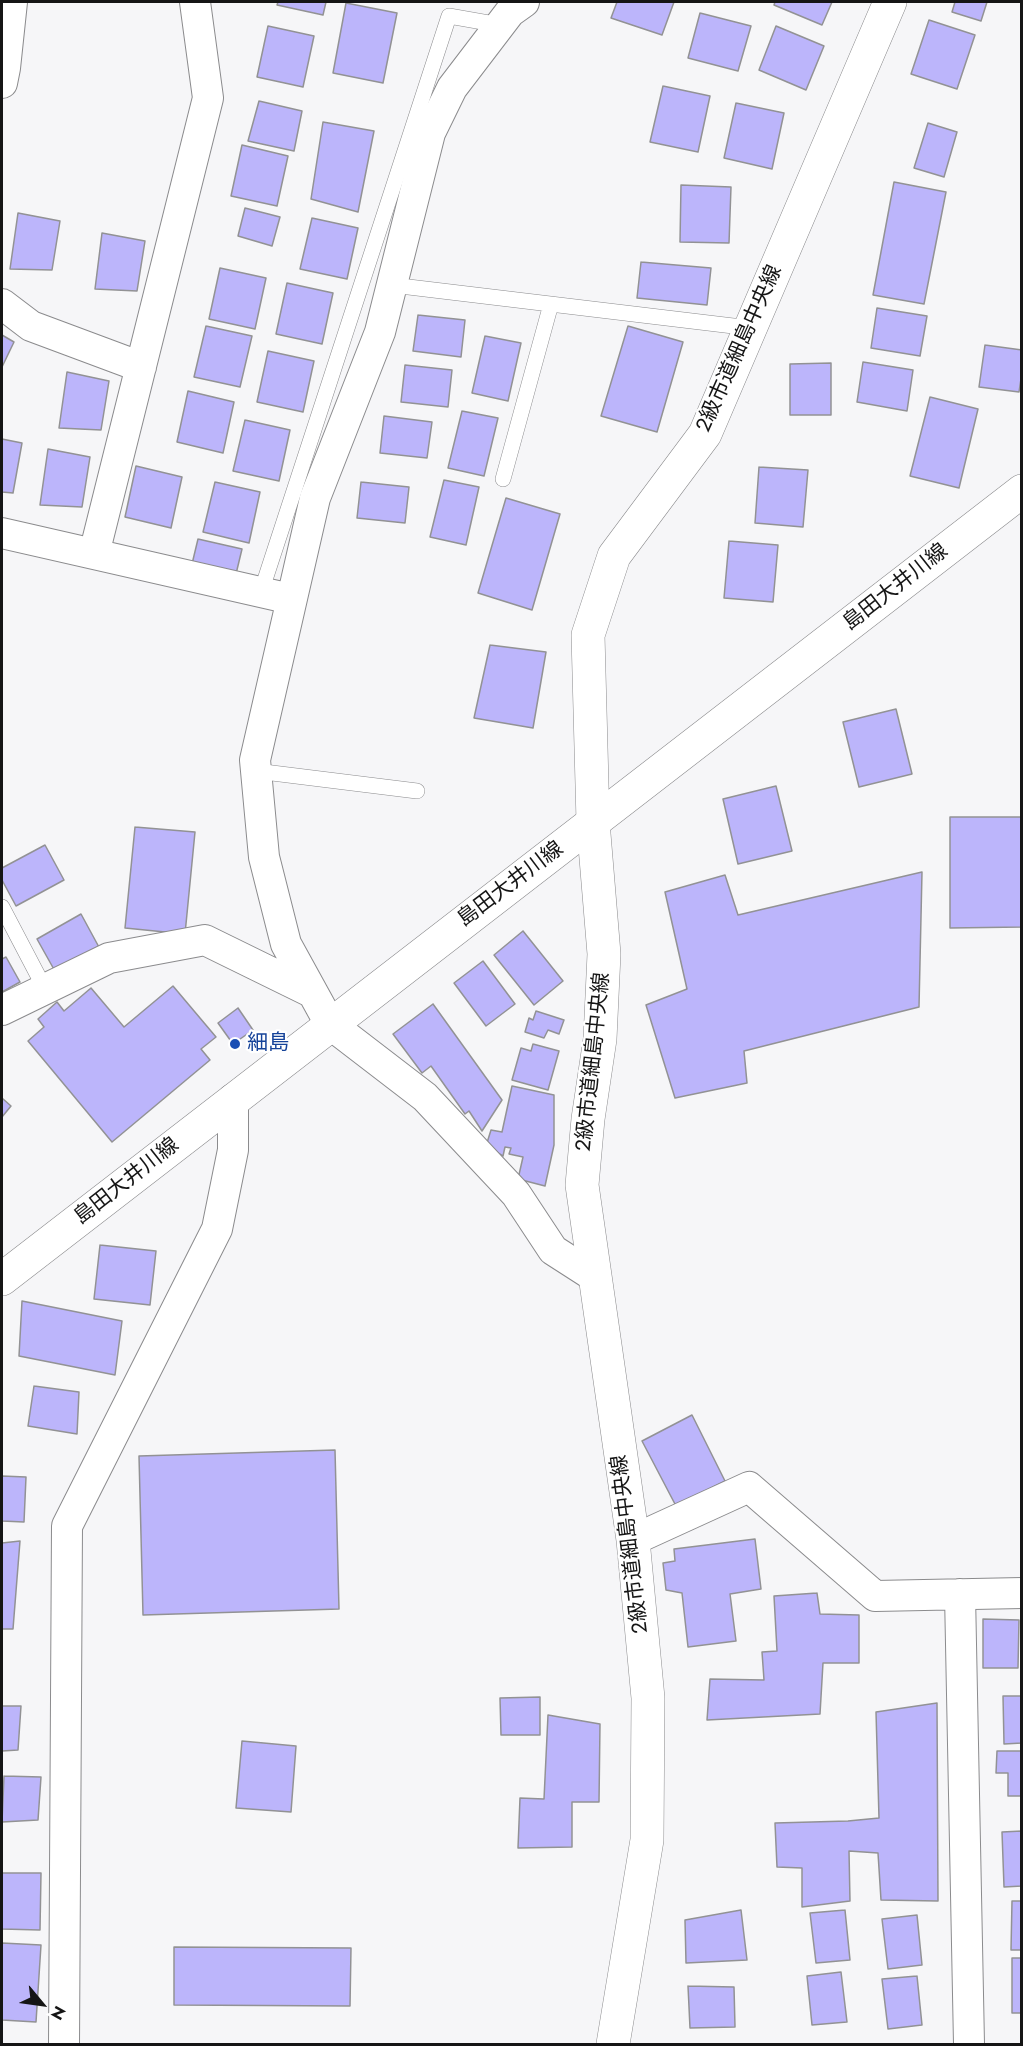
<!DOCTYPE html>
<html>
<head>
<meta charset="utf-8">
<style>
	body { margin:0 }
	#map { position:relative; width:1023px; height:2046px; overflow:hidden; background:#f6f6f8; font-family:Jost,sans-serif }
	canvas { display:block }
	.frame { position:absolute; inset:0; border:3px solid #151515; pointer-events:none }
	.north { position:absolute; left:12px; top:1974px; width:60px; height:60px; -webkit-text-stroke:4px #fff; paint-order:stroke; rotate:119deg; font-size:16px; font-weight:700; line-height:24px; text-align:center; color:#151515 }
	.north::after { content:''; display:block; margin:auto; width:21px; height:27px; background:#151515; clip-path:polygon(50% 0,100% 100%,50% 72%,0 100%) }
</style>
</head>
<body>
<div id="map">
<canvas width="1023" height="2046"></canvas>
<div class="frame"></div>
<div class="north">N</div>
</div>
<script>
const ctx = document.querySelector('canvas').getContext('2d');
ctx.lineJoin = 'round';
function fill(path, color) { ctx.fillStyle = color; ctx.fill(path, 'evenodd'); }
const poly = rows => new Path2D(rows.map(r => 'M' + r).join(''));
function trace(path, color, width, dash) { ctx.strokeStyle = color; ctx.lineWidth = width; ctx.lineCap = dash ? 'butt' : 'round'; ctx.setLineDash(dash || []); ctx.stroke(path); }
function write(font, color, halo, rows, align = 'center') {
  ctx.font = font + ' Jost,"Noto Sans JP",sans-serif'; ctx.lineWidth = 4.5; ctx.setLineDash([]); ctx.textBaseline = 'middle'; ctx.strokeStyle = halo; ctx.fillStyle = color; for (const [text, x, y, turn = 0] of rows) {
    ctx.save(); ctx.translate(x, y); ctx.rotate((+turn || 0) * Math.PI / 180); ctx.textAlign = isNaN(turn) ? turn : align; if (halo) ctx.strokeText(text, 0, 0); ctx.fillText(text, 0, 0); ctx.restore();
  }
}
const building = poly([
	[278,2,326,2,323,15,277,5,278,2],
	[617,2,674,2,662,35,611,18,617,2],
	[775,2,832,2,822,25,774,5,775,2],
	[955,2,987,2,981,21,952,12,955,2],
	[346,3,397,13,383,83,333,73,346,3],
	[700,13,751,26,738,71,688,58,700,13],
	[929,20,975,35,957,89,911,74,929,20],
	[268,26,314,36,303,87,257,77,268,26],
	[776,26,824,46,806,90,759,70,776,26],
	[663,86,710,96,698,152,650,142,663,86],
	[259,101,302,111,294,151,248,141,259,101],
	[736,103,784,113,772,169,724,158,736,103],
	[323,122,374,131,358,212,311,199,323,122],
	[928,123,957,132,944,177,914,168,928,123],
	[242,145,288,156,277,206,231,196,242,145],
	[894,182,946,192,924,304,873,295,894,182],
	[681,185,731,187,729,243,680,242,681,185],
	[245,208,280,217,272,246,238,236,245,208],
	[18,213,60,221,52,270,10,269,18,213],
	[312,218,358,228,347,279,300,269,312,218],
	[102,233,145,241,137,291,95,289,102,233],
	[641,262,711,268,707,305,637,298,641,262],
	[220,268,266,278,255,329,209,319,220,268],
	[287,283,333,293,322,344,276,334,287,283],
	[877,308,927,316,920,356,871,348,877,308],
	[418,315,465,320,461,357,413,351,418,315],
	[206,326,252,336,240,387,194,377,206,326],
	[628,326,683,342,657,432,601,416,628,326],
	[2,335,14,342,2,367,2,335],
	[485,336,521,343,508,401,472,393,485,336],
	[985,345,1022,350,1022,372,1019,392,979,387,985,345],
	[268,351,314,361,303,412,257,402,268,351],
	[863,362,913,370,907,411,857,402,863,362],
	[831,363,831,415,790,415,790,364,831,363],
	[405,365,452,370,448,407,401,402,405,365],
	[67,372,109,381,101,430,59,428,67,372],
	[188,391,234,402,223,453,177,442,188,391],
	[930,397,978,409,959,488,910,476,930,397],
	[462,411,498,418,484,476,448,468,462,411],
	[384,416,432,422,427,458,380,453,384,416],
	[245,420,290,430,279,481,233,471,245,420],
	[2,439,22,443,13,493,2,492,2,439],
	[48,449,90,457,82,507,40,505,48,449],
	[136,466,182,477,171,528,125,517,136,466],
	[759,467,808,470,803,527,755,523,759,467],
	[444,480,479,487,466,545,430,537,444,480],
	[215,482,260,492,249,543,203,532,215,482],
	[361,482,409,487,405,523,357,518,361,482],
	[506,498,560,514,532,610,478,593,506,498],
	[198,539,242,549,236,574,192,564,198,539],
	[729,541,778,545,773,602,724,598,729,541],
	[490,645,546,652,533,728,474,718,490,645],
	[896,709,912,774,859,787,843,722,896,709],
	[776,786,792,851,738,864,723,799,776,786],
	[950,817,1022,817,1022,927,950,928,950,817],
	[135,827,195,832,185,934,125,928,135,827],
	[45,845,64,880,16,906,2,880,2,868,45,845],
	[922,872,919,1007,744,1051,747,1083,675,1098,646,1005,687,989,665,892,725,875,738,915,922,872],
	[81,914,100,949,56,973,37,939,81,914],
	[523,931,563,981,534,1005,494,955,523,931],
	[6,957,20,982,2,992,2,959,6,957],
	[483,961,515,1004,486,1026,454,983,483,961],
	[173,986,216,1037,201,1049,210,1060,112,1142,28,1041,44,1027,38,1019,57,1002,64,1011,91,988,124,1027,173,986],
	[433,1004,502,1100,482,1131,469,1111,465,1114,431,1066,422,1073,393,1034,433,1004],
	[238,1008,253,1030,233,1044,218,1023,238,1008],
	[536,1011,564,1020,559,1034,548,1030,544,1038,525,1032,529,1018,533,1020,536,1011],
	[533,1044,559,1051,548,1090,512,1080,521,1048,531,1051,533,1044],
	[512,1086,554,1095,554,1145,545,1186,518,1179,523,1157,509,1154,511,1148,505,1147,503,1156,486,1146,491,1130,502,1132,512,1086],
	[2,1098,11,1106,2,1117,2,1098],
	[100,1245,156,1251,150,1305,94,1299,100,1245],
	[22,1301,122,1321,115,1375,19,1356,22,1301],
	[34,1386,79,1392,77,1434,28,1426,34,1386],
	[692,1415,725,1481,676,1506,642,1441,692,1415],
	[335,1450,339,1609,143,1615,139,1456,335,1450],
	[2,1476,26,1477,24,1522,2,1521,2,1476],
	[755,1539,761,1589,730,1594,736,1641,688,1647,682,1593,666,1590,663,1563,675,1561,674,1549,755,1539],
	[20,1541,13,1629,2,1629,2,1543,20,1541],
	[817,1593,820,1614,859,1615,859,1663,823,1663,820,1714,707,1720,710,1679,764,1680,762,1652,777,1651,774,1596,817,1593],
	[983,1619,1019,1620,1018,1668,983,1668,983,1619],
	[1003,1696,1022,1696,1022,1743,1004,1744,1003,1696],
	[540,1697,540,1735,501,1735,500,1698,540,1697],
	[937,1703,938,1901,881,1900,878,1853,849,1851,850,1901,802,1907,802,1868,777,1867,775,1823,848,1821,879,1818,876,1712,937,1703],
	[2,1706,21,1706,18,1750,2,1751,2,1706],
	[548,1715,600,1724,599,1802,572,1802,572,1847,518,1848,520,1798,544,1799,548,1715],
	[242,1741,296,1746,291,1812,236,1808,242,1741],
	[997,1751,1022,1751,1022,1796,1008,1796,1008,1773,996,1773,997,1751],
	[4,1776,41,1777,38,1820,2,1822,4,1776],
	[1022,1831,1022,1886,1004,1887,1002,1832,1022,1831],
	[2,1873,41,1873,40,1930,2,1929,2,1873],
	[1012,1901,1022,1901,1022,1950,1011,1950,1012,1901],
	[741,1910,747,1960,686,1963,685,1920,741,1910],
	[845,1910,850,1960,816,1963,810,1913,845,1910],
	[917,1915,922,1965,888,1969,882,1919,917,1915],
	[2,1943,41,1945,36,2022,2,2020,2,1943],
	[174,1947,351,1948,350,2006,174,2005,174,1947],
	[1012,1958,1022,1958,1022,2013,1012,2013,1012,1958],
	[841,1972,847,2022,812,2025,807,1976,841,1972],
	[917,1976,922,2025,888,2029,882,1979,917,1976],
	[688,1986,734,1987,735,2027,690,2028,688,1986]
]);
fill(building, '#bcb5fb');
trace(building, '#929294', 1.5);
const service = poly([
	[392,285,750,328],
	[503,479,551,304],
	[261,592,449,16,500,25],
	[256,771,417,791],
	[2,907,45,989]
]);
const minor = poly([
	[524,2,510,12,452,88,430,133,380,332,315,498,255,760,264,857,286,944,330,1024,425,1097,516,1194,553,1250,595,1277],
	[2,83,5,68,12,2],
	[2,304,31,326,141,367],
	[2,533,291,599],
	[94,554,208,98,195,2],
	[2,1010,109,958,205,940,313,993],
	[633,1540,749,1487,875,1596,1022,1593],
	[960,1594,969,2044],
	[64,2044,67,1526,217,1229,233,1150,233,1099]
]);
const tertiary = poly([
	[613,2044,647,1840,648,1698,633,1540,582,1185,588,1119,600,1039,604,954,593,822,588,635,614,556,705,434,890,2]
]);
const secondary = poly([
	[2,1279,1022,491]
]);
trace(service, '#8b8b8d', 16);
trace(minor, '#8b8b8d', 32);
trace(tertiary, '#8b8b8d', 34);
trace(secondary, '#8b8b8d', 34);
trace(service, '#fff', 15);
trace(minor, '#fff', 30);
trace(tertiary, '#fff', 33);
trace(secondary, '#fff', 33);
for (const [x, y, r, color] of [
	[235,1044,6,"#1a4fb4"]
]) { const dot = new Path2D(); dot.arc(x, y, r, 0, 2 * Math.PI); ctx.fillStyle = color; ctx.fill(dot); trace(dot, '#fff', 2); }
write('21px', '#151515', '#fff', [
	["2級市道細島中央線",740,349,-66],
	["島田大井川線",896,588,-38],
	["島田大井川線",511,885,-37],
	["2級市道細島中央線",594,1062,-84],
	["島田大井川線",127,1182,-38],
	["2級市道細島中央線",631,1544,-97]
]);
write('21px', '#164399', '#fff', [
	["細島",247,1044]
], 'left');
</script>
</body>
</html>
